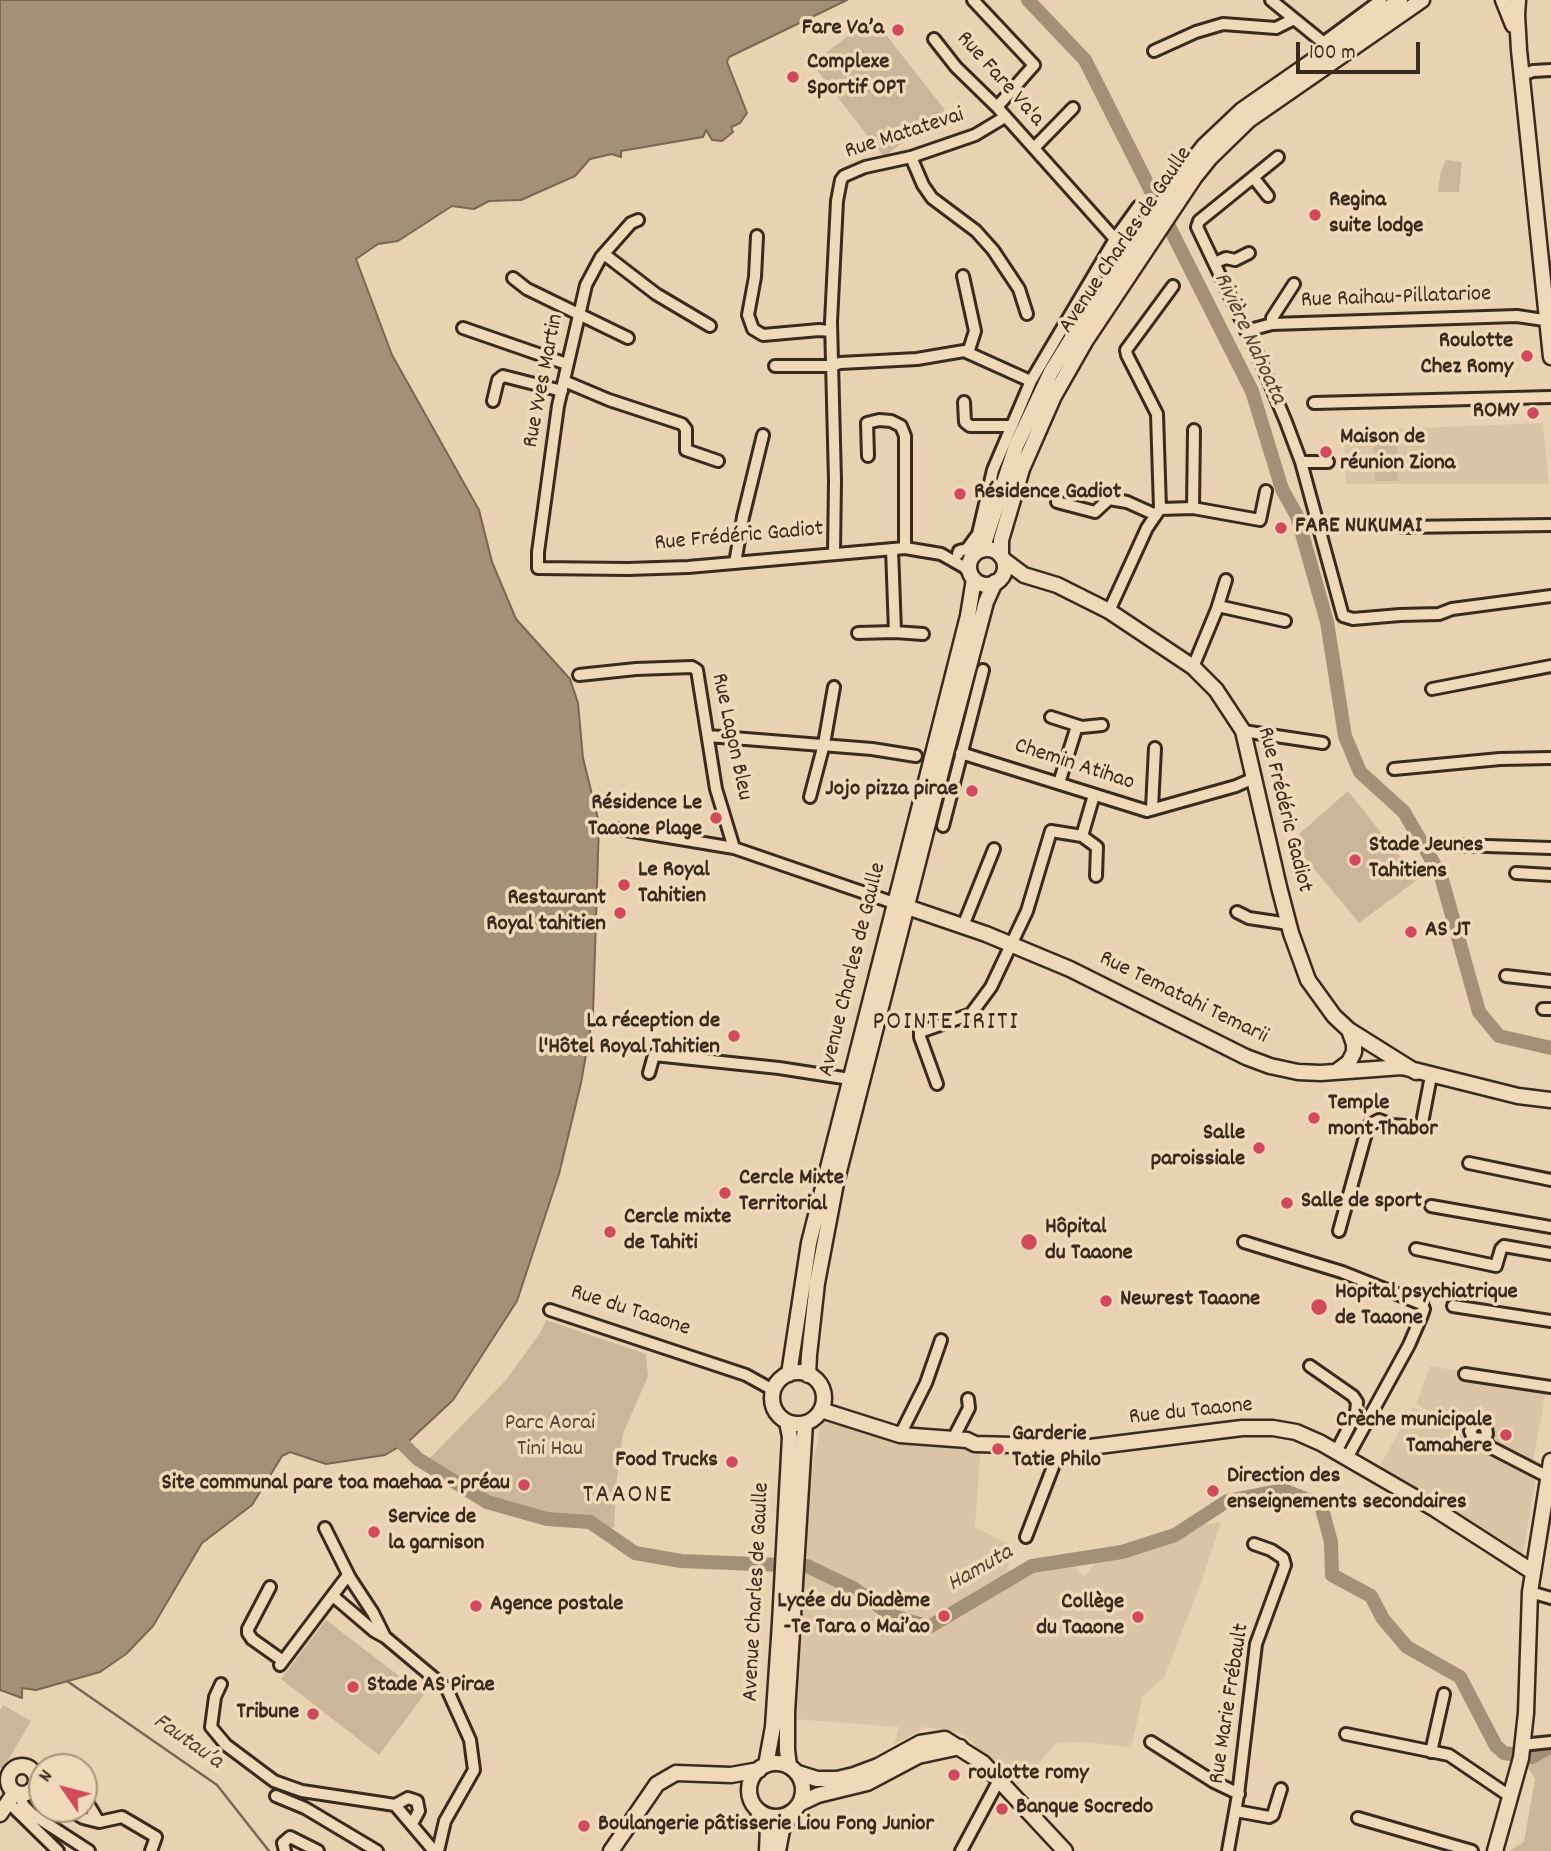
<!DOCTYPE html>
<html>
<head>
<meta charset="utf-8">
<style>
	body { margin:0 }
	#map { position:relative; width:1551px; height:1851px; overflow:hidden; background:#e9d2b2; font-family:Dekko,sans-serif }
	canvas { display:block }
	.north { position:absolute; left:28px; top:1753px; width:70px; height:70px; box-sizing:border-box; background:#f0d9b8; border:2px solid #a8937a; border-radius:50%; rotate:305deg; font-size:19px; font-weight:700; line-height:28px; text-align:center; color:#3b2a1e }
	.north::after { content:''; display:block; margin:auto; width:24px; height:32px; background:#d1495b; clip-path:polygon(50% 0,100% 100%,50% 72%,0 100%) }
	.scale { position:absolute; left:1296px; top:42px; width:124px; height:32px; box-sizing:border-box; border:4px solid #3b2a1e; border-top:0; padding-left:9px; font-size:21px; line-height:24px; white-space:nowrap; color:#3b2a1e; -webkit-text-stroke:5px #f0d9b8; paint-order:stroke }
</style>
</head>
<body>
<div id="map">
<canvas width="1551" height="1851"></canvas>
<div class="north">N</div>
<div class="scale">100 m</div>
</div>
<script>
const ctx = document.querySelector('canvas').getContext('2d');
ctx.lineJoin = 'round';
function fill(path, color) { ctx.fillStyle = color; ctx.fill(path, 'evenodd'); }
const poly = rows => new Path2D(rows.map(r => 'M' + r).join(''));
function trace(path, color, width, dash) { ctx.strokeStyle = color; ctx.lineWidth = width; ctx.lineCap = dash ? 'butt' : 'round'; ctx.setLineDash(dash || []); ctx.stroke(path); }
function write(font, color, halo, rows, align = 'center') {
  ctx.font = font + ' Dekko,sans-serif'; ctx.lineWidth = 7; ctx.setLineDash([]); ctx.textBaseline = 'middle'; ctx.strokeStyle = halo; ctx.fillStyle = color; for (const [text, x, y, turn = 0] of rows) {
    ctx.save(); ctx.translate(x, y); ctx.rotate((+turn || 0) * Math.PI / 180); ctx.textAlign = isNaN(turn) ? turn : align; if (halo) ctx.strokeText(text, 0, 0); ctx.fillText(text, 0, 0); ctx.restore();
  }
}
fill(poly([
	[1543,423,1549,484,1346,484,1344,431],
	[1430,1366,1547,1386,1532,1467,1416,1404],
	[1413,1407,1536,1478,1522,1559,1378,1469],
	[822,1419,901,1441,981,1442,975,1527,1014,1547,1007,1570,1075,1566,1084,1577,1095,1563,1148,1550,1194,1526,1221,1522,1202,1580,1164,1678,1143,1696,1131,1747,1081,1742,1057,1743,1018,1785,962,1733,925,1727,894,1745,899,1727,794,1719,803,1513]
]), '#dac4a5');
fill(poly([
	[872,17,945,110,884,157,812,64],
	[1446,160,1462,162,1459,192,1438,192,1441,171],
	[1374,440,1397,440,1398,481,1375,481],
	[1348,791,1418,879,1359,923,1291,841],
	[546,1320,646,1354,648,1376,623,1434,617,1477,614,1528,475,1495,429,1459,506,1380,540,1333],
	[326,1620,424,1695,379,1755,281,1679],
	[3,1705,31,1721,3,1769,0,1767,0,1710],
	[1551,1750,1551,1851,1509,1851,1524,1842,1535,1779,1526,1764]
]), '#ccb699');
const water = poly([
	[0,0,847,0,729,57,727,62,747,113,740,123,731,127,733,132,722,141,712,140,706,130,703,137,621,151,621,157,612,154,590,159,575,176,521,200,489,201,474,209,452,206,398,241,378,244,356,259,392,355,479,510,492,562,516,619,570,679,578,703,583,758,599,823,593,1014,581,1083,559,1174,517,1301,453,1400,409,1441,385,1455,326,1464,290,1452,282,1456,252,1505,202,1543,153,1626,126,1654,100,1672,36,1690,22,1688,22,1698,0,1690,0,0]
]);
fill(water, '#a48f77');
trace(water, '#7a6753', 2);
trace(poly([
	[67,1681,217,1785,269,1851]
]), '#7a6753', 2.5);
trace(poly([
	[1028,0,1085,60,1252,391,1282,489,1297,516,1327,622,1345,736,1360,772,1404,812,1441,876,1479,1012,1499,1036,1551,1048],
	[403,1444,418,1459,487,1502,547,1519,590,1522,635,1553,681,1561,807,1566,853,1588,893,1616,929,1627,1032,1566,1122,1552,1175,1535,1227,1501,1283,1490,1321,1505,1331,1542,1332,1575,1371,1596,1383,1619,1407,1647,1460,1677,1496,1746,1504,1753,1532,1757,1551,1746]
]), '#a48f77', 14);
const minor = poly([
	[973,0,1034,65,997,107],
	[1271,0,1330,48],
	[934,39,956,67,997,107,1115,239,1031,381,993,470,978,534,967,549,959,551,958,554],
	[1323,43,1381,0],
	[1154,51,1196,32,1223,24,1276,28,1294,19],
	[1522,75,1533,71,1551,70],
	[1034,148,1073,108],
	[911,157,923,185,932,198,976,231,993,250,1019,289,1027,314],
	[1278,157,1199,221,1197,227,1257,353,1286,422,1301,462,1343,616,1353,619,1400,615,1439,614,1452,609,1551,596],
	[1253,177,1268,196],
	[638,220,631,223,601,257,586,285,558,406,538,552,538,568,628,569,688,567,905,548,941,554,964,567,972,576],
	[757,236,755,277,748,315,753,329,763,335,819,330,831,331],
	[1115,239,1138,207],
	[604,254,656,294,710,326],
	[1214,263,1226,258,1235,260,1249,253],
	[963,276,975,331,968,353],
	[513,278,527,289,628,338],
	[1272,324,1272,318,1294,284],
	[463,328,567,364],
	[1246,331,1272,324,1517,316,1551,321],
	[775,366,831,366,840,363,917,359,964,351,1026,379],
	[564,381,609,400,682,424,686,429,686,450,718,461],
	[493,401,498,380,503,376,562,391],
	[964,402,965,422,970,426,1012,426],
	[1314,403,1551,397],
	[868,456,867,423,879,420,891,421,901,426,905,436,905,548],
	[1301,462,1328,462],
	[1057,502,1095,512,1109,499,1127,502,1156,515],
	[1193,508,1194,430],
	[1160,509,1193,508,1260,520,1266,491],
	[1402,527,1551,525],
	[834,553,835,481,831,322,837,201,841,180,844,176,865,167,911,157,975,135,1005,117],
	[735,563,743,517,763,435],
	[1218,606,1285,621],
	[1109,611,1147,528,1160,509,1157,414,1127,355,1126,350,1173,286],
	[895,632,923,634],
	[858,633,895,632,892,549],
	[1193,667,1217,609,1226,580],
	[579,675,636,669,692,667,697,670,716,789,734,848],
	[1432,689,1551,666],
	[1051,717,1082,727,1102,725],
	[1243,731,1323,743],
	[708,736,872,749,916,756],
	[961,753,1147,811,1236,786,1254,778],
	[1394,769,1500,759,1551,758],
	[1059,783,1077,726],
	[1094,795,1082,836,1097,847,1096,876],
	[810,797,824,744,834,687],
	[1152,808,1155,748],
	[943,826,983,670],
	[620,829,734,848,894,903],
	[1455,845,1551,848],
	[1516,873,1551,875],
	[1237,912,1249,918,1289,924],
	[963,926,994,849],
	[1506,976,1551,981],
	[1543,1009,1551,1009],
	[649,1073,654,1055,779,1068,850,1079],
	[937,1084,920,1037,920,1032,971,1014,991,987,1027,911,1051,831,1082,836],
	[1469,1163,1551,1180],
	[1431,1206,1551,1227],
	[1339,1231,1368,1126,1379,1120,1392,1125,1419,1127,1422,1123,1431,1076],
	[1244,1242,1342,1272,1422,1304,1424,1309,1422,1315,1409,1345,1347,1458],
	[1416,1249,1496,1266,1501,1249,1504,1246,1551,1254],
	[1453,1306,1551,1321],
	[550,1310,746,1375,773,1390],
	[1310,1366,1353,1396,1357,1402,1356,1413,1336,1452],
	[1465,1374,1551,1387],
	[900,1435,926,1383,941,1340],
	[953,1439,969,1408,968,1399],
	[1484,1439,1487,1434,1486,1428,1482,1424,1475,1424,1470,1431,1473,1438,1484,1439,1490,1447,1548,1477],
	[325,1528,350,1578,373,1613,385,1637,447,1689,470,1740,474,1770,445,1821,438,1851],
	[1026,1537,1053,1467,1059,1438],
	[270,1587,248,1629,248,1633,252,1639,283,1661],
	[1530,1592,1551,1598],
	[333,1596,374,1631,385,1637],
	[280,1665,348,1575],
	[221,1684,215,1697,211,1727,226,1745,274,1781,285,1785,302,1791,395,1805,434,1851],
	[1346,1734,1449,1755,1511,1797],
	[1151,1742,1214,1782,1239,1794],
	[1522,1745,1551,1742],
	[1431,1752,1444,1694],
	[35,1777,42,1778],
	[33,1788,42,1794],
	[20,1794,23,1805,32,1814,89,1851],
	[276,1796,305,1808,377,1851],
	[8,1802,58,1851],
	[84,1804,90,1807,99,1822],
	[395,1805,408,1798,417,1801,419,1811,412,1824],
	[68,1809,83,1818,99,1822,122,1817,156,1837,151,1851],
	[1236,1811,1269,1817,1273,1815,1281,1789],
	[1358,1818,1472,1851],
	[285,1851,283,1843,290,1837,318,1851],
	[961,1851,999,1780],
	[1228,1851,1238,1795,1256,1644,1285,1565,1283,1558,1271,1550,1254,1544]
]);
const major = poly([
	[1503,0,1513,25],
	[1518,0,1517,15,1519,50,1551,357],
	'969 567a18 18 0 1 1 36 0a18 18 0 1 1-36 0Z',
	[982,550,1016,446,1051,372,1085,317,1185,170,1204,146,1242,110,1400,0],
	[1001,556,1001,540,1022,469,1054,396,1086,340,1194,178,1210,158,1249,120,1422,0],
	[1004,560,1024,575,1057,585,1109,611,1193,667,1216,690,1243,731,1279,887,1291,933,1308,980,1334,1016,1349,1030,1416,1072],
	[907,907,986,934,1070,969,1246,1057,1270,1066,1298,1072,1321,1073,1402,1067,1518,1096,1551,1100],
	[1337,1071,1349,1062,1354,1052,1354,1044,1349,1030],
	'772 1398a26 26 0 1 1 52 0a26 26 0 1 1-52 0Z',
	[789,1374,809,1243,968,616,974,579],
	[808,1375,809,1355,817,1283,836,1183,947,749,986,602,995,582],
	[821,1410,900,1435,967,1440,975,1444,1090,1447,1242,1428,1273,1428,1296,1432,1321,1443,1435,1509,1533,1572],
	'749 1790a27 27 0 1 1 54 0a27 27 0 1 1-54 0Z',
	[766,1765,773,1727,780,1623,790,1437,787,1422],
	[789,1766,787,1750,787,1712,805,1423],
	'8 1780a14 14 0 1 1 28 0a14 14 0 1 1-28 0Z',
	[798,1773,817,1779,837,1779,854,1775,878,1766,920,1743,945,1739,983,1763,1065,1851],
	[799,1804,818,1795,867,1783,918,1756,960,1747],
	[758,1811,768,1827,767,1851],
	[0,1814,15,1792],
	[611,1851,657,1784,676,1773,731,1775,759,1770],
	[778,1851,782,1830,793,1811],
	[1495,1851,1521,1758,1526,1713,1530,1592,1551,1461]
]);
trace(minor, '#3b2a1e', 16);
trace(major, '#3b2a1e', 19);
trace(minor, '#f0d9b8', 10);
trace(major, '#f0d9b8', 14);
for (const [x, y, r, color] of [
	[898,30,7,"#d1495b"],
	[793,77,7,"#d1495b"],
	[1315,215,7,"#d1495b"],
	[1527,356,7,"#d1495b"],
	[1533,413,7,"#d1495b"],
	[1326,452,7,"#d1495b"],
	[960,494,7,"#d1495b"],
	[1281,528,7,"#d1495b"],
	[972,791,7,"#d1495b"],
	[716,818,7,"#d1495b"],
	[1355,860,7,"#d1495b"],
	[624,885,7,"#d1495b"],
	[620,913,7,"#d1495b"],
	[1411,932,7,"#d1495b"],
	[734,1036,7,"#d1495b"],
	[1314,1118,7,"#d1495b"],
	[1259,1148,7,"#d1495b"],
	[725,1193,7,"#d1495b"],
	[1287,1203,7,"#d1495b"],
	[610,1232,7,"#d1495b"],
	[1029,1242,9,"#d1495b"],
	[1106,1301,7,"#d1495b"],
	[1319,1307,9,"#d1495b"],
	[1506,1435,7,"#d1495b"],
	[998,1449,7,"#d1495b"],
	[732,1462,7,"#d1495b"],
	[524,1485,7,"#d1495b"],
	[1213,1491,7,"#d1495b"],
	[374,1532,7,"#d1495b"],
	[476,1606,7,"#d1495b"],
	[944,1616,7,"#d1495b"],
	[1138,1617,7,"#d1495b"],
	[353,1687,7,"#d1495b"],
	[313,1714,7,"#d1495b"],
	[954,1775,7,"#d1495b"],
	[1002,1809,7,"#d1495b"],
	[584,1826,7,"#d1495b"]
]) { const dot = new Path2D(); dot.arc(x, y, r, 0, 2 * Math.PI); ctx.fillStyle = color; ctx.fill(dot); trace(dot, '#f0d9b8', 2.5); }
write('bold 23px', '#3b2a1e', '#f0d9b8', [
	["Fare Va’a",884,30,"right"],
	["Complexe",807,64],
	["Sportif OPT",807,90],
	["Regina",1329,202],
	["suite lodge",1329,228],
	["Roulotte",1513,343,"right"],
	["Chez Romy",1513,369,"right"],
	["ROMY",1519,413,"right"],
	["Maison de",1340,439],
	["réunion Ziona",1340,465],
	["Résidence Gadiot",974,494],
	["FARE NUKUMAI",1295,528],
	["Jojo pizza pirae",958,791,"right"],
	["Résidence Le",702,805,"right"],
	["Taaone Plage",702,831,"right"],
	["Stade Jeunes",1369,847],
	["Tahitiens",1369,873],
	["Le Royal",638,872],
	["Tahitien",638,898],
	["Restaurant",606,900,"right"],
	["Royal tahitien",606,926,"right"],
	["AS JT",1425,932],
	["La réception de",720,1023,"right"],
	["l'Hôtel Royal Tahitien",720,1049,"right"],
	["Temple",1328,1105],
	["mont Thabor",1328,1131],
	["Salle",1245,1135,"right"],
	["paroissiale",1245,1161,"right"],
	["Cercle Mixte",739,1180],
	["Territorial",739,1206],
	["Salle de sport",1301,1203],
	["Cercle mixte",624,1219],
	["de Tahiti",624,1245],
	["Hôpital",1045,1229],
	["du Taaone",1045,1255],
	["Hopital psychiatrique",1335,1294],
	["de Taaone",1335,1320],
	["Newrest Taaone",1120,1301],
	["Crèche municipale",1492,1422,"right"],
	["Tamahere",1492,1448,"right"],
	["Garderie",1012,1436],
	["Tatie Philo",1012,1462],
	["Food Trucks",718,1462,"right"],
	["Direction des",1227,1478],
	["enseignements secondaires",1227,1504],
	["Site communal pare toa maehaa - préau",510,1485,"right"],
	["Service de",388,1519],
	["la garnison",388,1545],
	["Lycée du Diadème",930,1603,"right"],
	["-Te Tara o Mai’ao",930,1629,"right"],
	["Collège",1124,1604,"right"],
	["du Taaone",1124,1630,"right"],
	["Agence postale",490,1606],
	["Stade AS Pirae",367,1687],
	["Tribune",299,1714,"right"],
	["roulotte romy",968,1775],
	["Banque Socredo",1016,1809],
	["Boulangerie pâtisserie Liou Fong Junior",598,1826]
], 'left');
write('23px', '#3b2a1e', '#f0d9b8', [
	["Rue Fare Va'a",999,80,48],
	["Rue Matatevai",905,135,-18],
	["Avenue Charles de Gaulle",1127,241,-56],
	["Rue Raihau-Pillatarioe",1396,299,-2],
	["Rue Yves Martin",545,381,-79],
	["Rue Frédéric Gadiot",739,538,-5],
	["Rue Lagon Bleu",730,737,78],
	["Chemin Atihao",1074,766,18],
	["Rue Frédéric Gadiot",1283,810,76],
	["Avenue Charles de Gaulle",854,970,-76],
	["Rue Tematahi Temarii",1183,999,26],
	["Rue du Taaone",630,1312,18],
	["Rue du Taaone",1191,1413,-6],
	["Avenue Charles de Gaulle",758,1592,-87],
	["Rue Marie Frébault",1231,1704,-81]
]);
write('23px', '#584637', '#f0d9b8', [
	["Parc Aorai",550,1425],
	["Tini Hau",550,1451]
]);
write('italic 24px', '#554334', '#f0d9b8', [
	["Rivière Nahoata",1248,339,65],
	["Hamuta",981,1570,-30],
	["Fautau’a",187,1743,35]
]);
ctx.letterSpacing = '2px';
write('26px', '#3b2a1e', '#f0d9b8', [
	["POINTE IRITI",946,1024],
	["TAAONE",628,1497]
]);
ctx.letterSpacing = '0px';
</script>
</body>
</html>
